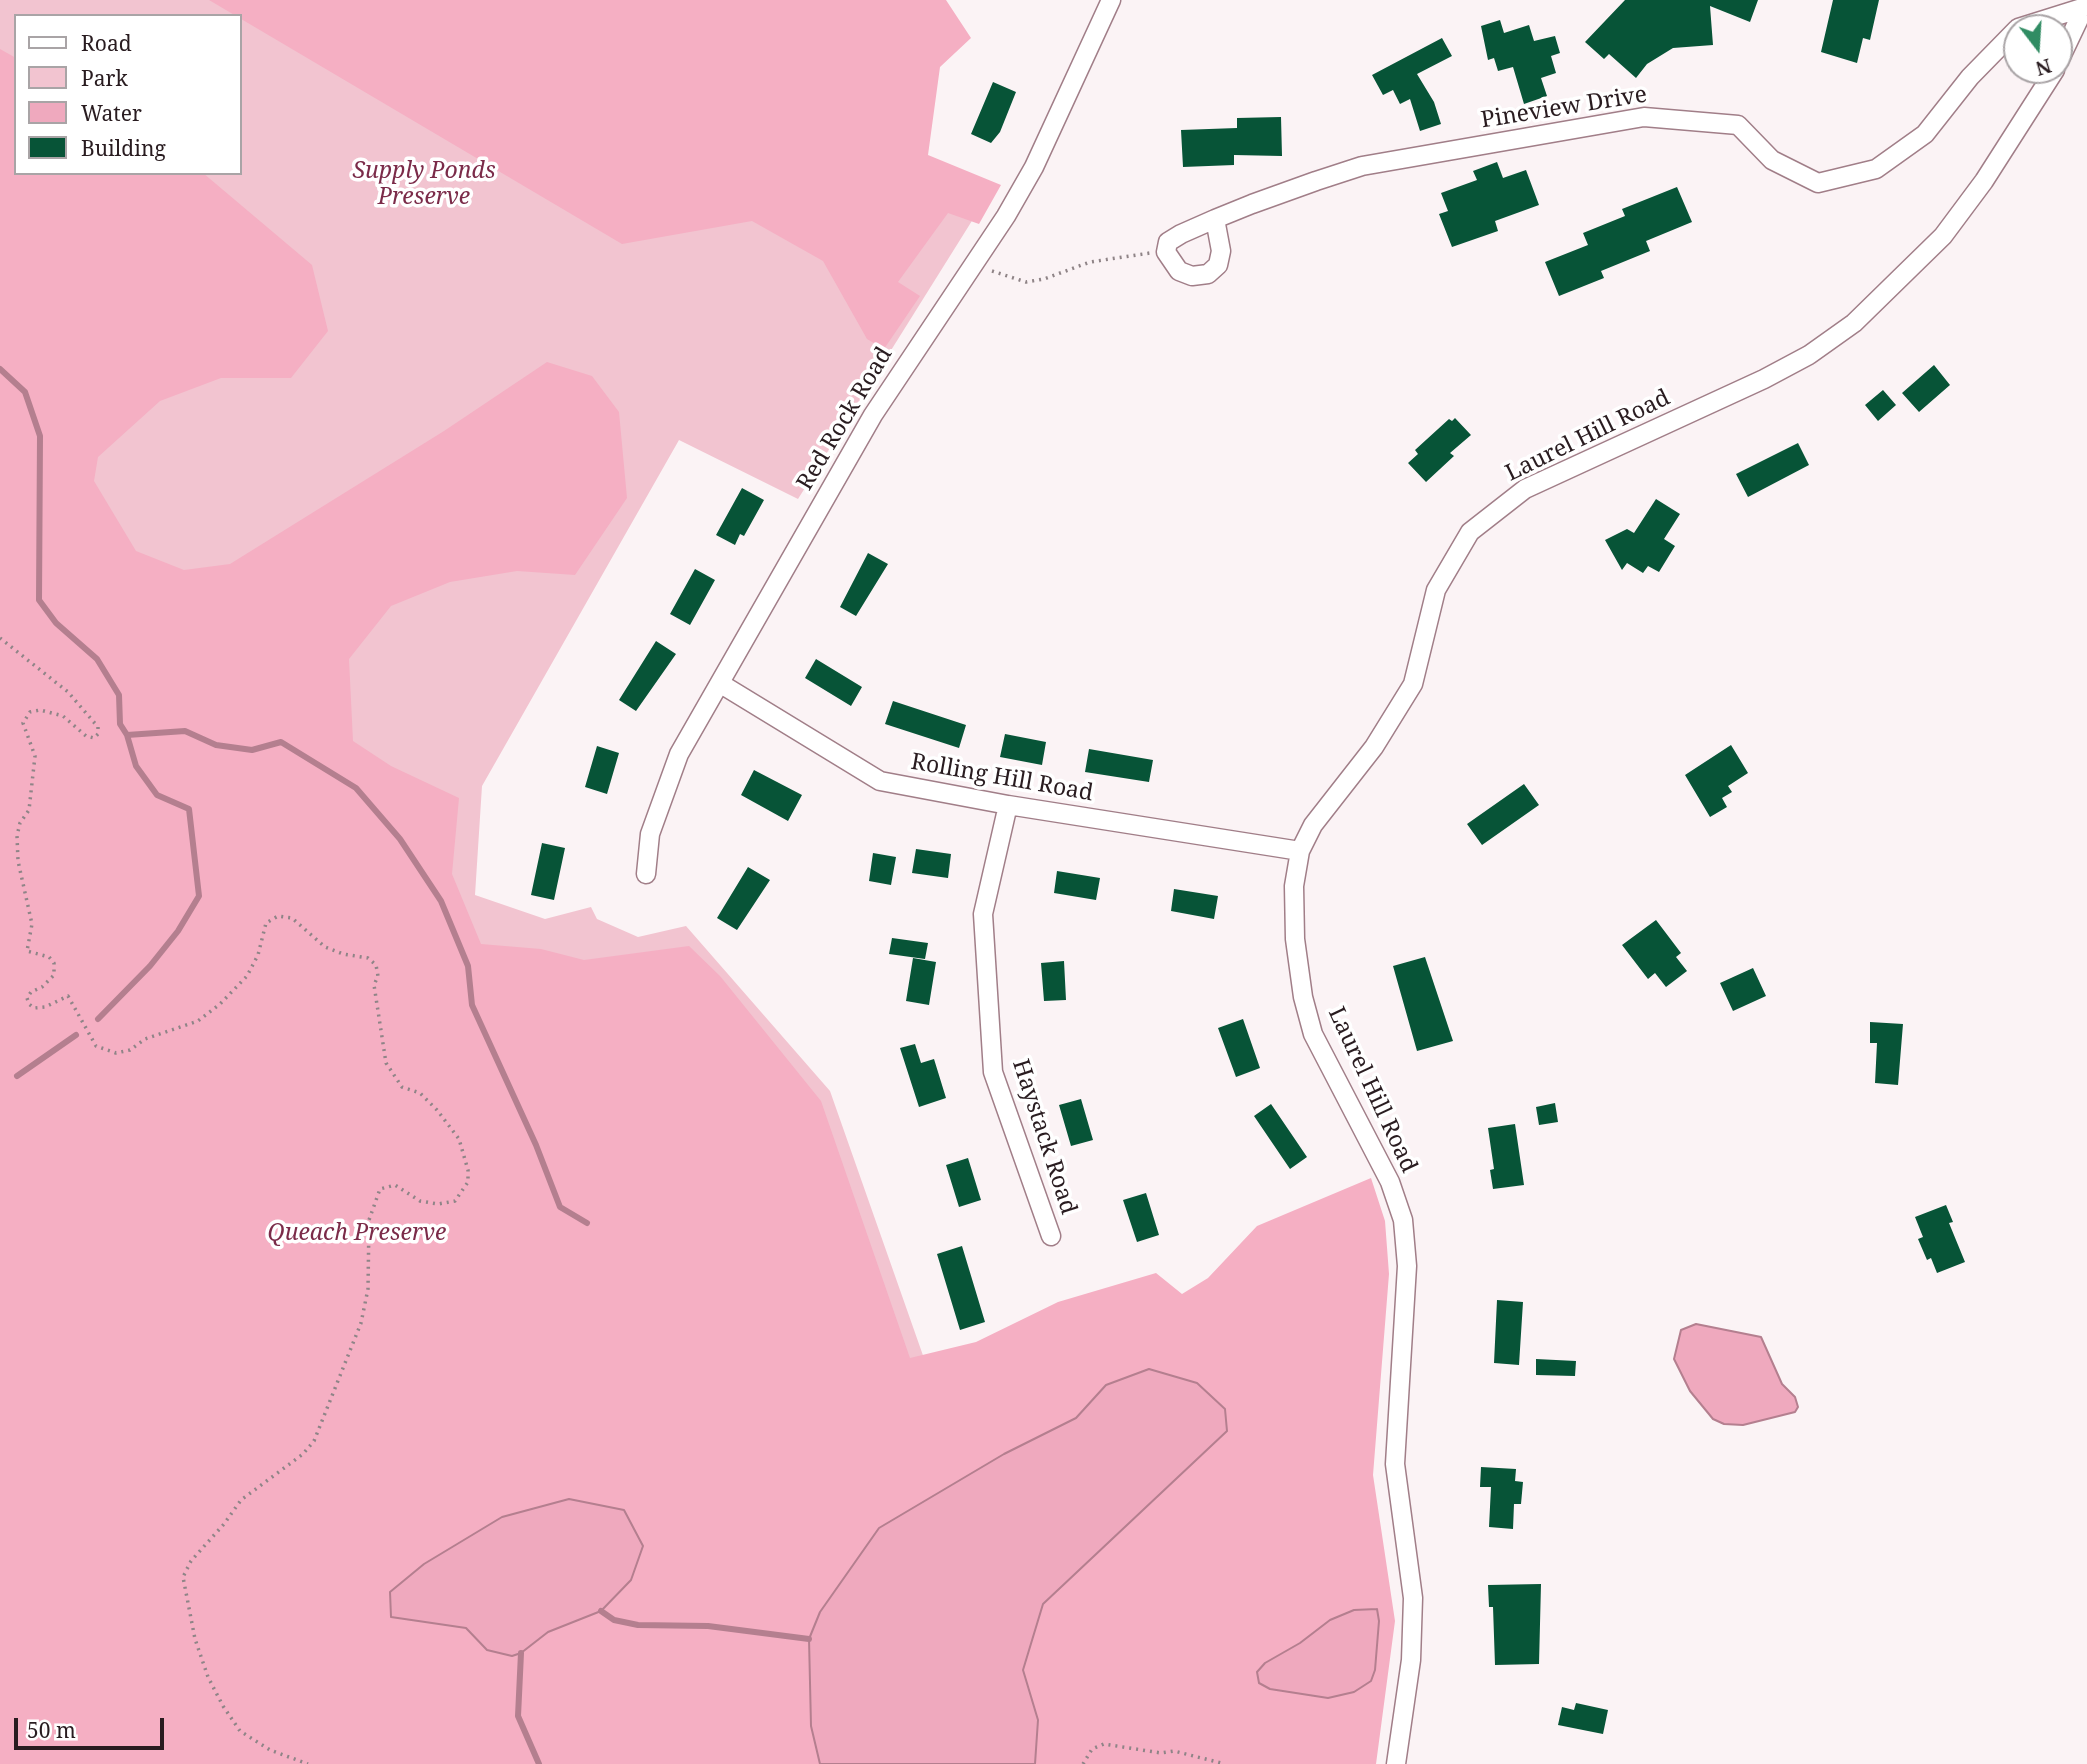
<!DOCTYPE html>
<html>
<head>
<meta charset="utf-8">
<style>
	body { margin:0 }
	#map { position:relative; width:2087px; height:1764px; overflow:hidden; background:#fbf3f5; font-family:"Noto Serif",serif }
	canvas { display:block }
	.legend { position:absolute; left:14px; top:14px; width:228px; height:161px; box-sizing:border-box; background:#fff; border:2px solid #a9a4a6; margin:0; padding:9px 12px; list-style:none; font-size:21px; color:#291c20 }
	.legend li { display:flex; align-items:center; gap:14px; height:35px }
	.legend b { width:35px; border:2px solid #a9a4a6 }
	.north { position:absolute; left:2003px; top:14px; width:70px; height:70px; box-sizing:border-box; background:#fff; border:2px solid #a9a4a6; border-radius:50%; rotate:163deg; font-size:19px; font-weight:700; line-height:28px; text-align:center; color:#291c20 }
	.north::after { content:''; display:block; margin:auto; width:24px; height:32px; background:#308c63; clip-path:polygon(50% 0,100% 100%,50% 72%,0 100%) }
	.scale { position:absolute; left:14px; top:1718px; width:150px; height:32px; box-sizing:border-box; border:4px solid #291c20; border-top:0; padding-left:9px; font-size:21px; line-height:24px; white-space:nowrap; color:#291c20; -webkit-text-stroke:5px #fff; paint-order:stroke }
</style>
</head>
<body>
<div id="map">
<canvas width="2087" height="1764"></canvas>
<ul class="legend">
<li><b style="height:9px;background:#fff"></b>Road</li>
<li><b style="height:19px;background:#f2c4d0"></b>Park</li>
<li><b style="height:19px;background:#efa9be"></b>Water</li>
<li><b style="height:19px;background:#075437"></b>Building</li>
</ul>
<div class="north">N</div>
<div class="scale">50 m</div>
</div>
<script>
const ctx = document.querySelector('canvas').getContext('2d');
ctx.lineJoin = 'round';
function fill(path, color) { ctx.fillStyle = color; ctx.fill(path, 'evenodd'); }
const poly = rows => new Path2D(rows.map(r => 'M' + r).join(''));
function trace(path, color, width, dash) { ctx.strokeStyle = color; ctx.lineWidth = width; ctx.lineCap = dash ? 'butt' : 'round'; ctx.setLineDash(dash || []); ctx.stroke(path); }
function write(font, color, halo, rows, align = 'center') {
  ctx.font = font + ' "Noto Serif",serif'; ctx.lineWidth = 7; ctx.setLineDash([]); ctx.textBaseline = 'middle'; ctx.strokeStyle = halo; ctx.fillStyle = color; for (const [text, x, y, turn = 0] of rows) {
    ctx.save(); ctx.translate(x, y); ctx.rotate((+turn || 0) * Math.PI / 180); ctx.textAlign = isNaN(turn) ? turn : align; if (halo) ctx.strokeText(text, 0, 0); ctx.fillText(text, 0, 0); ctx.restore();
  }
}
fill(poly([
	[0,0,930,0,925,158,995,184,798,499,679,440,482,786,475,895,545,919,591,907,597,919,638,937,686,926,830,1091,926,1364,0,1764],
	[16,16,240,16,240,173,16,173]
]), '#f2c4d0');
fill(poly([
	[209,0,946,0,971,38,940,67,928,155,1001,185,979,224,948,213,898,282,920,296,884,349,867,339,823,261,752,221,622,244],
	[0,49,16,58,16,173,203,173,312,265,328,331,291,378,221,378,160,401,98,457,94,481,136,551,184,570,230,564,444,431,547,362,592,376,619,412,627,498,575,575,517,571,450,582,391,606,349,659,353,741,391,766,459,798,452,874,481,944,541,949,584,960,689,946,720,976,821,1101,910,1358,976,1342,1058,1302,1156,1273,1182,1294,1208,1278,1257,1226,1371,1178,1385,1221,1389,1274,1373,1475,1395,1621,1376,1764,0,1764]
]), '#f5afc3');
const water = poly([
	[1696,1324,1761,1337,1782,1384,1795,1397,1798,1407,1795,1412,1743,1425,1724,1424,1713,1419,1690,1391,1674,1359,1681,1330,1696,1324],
	[1149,1369,1197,1383,1225,1409,1227,1431,1043,1604,1023,1670,1038,1720,1035,1764,820,1764,811,1726,809,1639,820,1612,879,1528,1004,1454,1076,1418,1106,1385,1149,1369],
	[569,1499,624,1510,643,1546,631,1580,601,1611,548,1632,521,1653,512,1656,487,1650,466,1628,391,1617,390,1592,424,1564,502,1517,569,1499],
	[1377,1609,1379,1621,1375,1670,1371,1681,1354,1692,1328,1698,1270,1689,1259,1683,1257,1672,1265,1663,1300,1643,1330,1620,1354,1610,1377,1609]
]);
fill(water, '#efa9be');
trace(water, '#b47f8f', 2);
trace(poly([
	[0,369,25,392,40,436,39,600,56,623,97,659,119,695,120,724,127,735,185,731,216,745,252,750,281,742,356,788,400,839,441,901,468,966,472,1005,536,1145,560,1207,587,1223],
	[98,1019,150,966,178,931,199,896,189,809,157,795,136,766,127,735],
	[17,1076,76,1035],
	[601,1611,614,1620,638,1625,708,1626,809,1639],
	[521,1653,518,1716,539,1764]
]), '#b47f8f', 6);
fill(poly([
	[1625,0,1758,0,1750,22,1710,6,1713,45,1673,48,1647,64,1636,78,1609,54,1604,59,1585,42],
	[1833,0,1879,0,1870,40,1863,38,1857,63,1821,52],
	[1500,20,1504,33,1529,25,1534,41,1555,36,1560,53,1551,56,1556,73,1541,78,1547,96,1524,104,1513,67,1498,71,1494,58,1488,60,1481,26],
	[1442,38,1452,56,1417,74,1434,102,1441,124,1420,131,1410,99,1400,104,1393,90,1383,95,1372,75],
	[993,82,1016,92,1000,132,991,143,971,134],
	[1281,117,1282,156,1234,155,1234,165,1183,167,1181,130,1237,128,1237,118],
	[1497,162,1503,178,1526,170,1539,205,1495,221,1498,231,1452,247,1439,214,1448,211,1441,193,1477,180,1473,171],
	[1677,187,1692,222,1646,241,1650,251,1601,271,1604,278,1559,296,1545,262,1588,245,1583,233,1625,216,1622,209],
	[1934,365,1950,385,1919,412,1902,393],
	[1883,390,1896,405,1878,421,1865,405],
	[1455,418,1471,435,1450,453,1454,456,1426,482,1408,463,1418,454,1415,450,1449,419,1452,421],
	[1798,443,1809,465,1748,497,1736,474],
	[742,488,764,500,744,536,740,534,735,545,716,535],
	[1656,499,1680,514,1664,539,1675,546,1659,572,1648,566,1643,573,1627,563,1622,570,1605,540,1627,529,1634,533],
	[868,553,888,564,856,616,840,607],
	[695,569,715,580,690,625,670,614],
	[656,641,676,654,636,711,619,700],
	[816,659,862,687,851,706,805,678],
	[893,701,966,725,959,748,885,724],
	[1005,734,1046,742,1042,765,1000,757],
	[1731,745,1748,773,1728,786,1732,792,1722,798,1727,807,1710,817,1685,775],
	[597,746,619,753,607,794,585,787],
	[1089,749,1153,760,1149,782,1085,772],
	[754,770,802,795,788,821,741,795],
	[1524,784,1539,805,1482,845,1467,824],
	[542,843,565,848,554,900,531,895],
	[916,849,951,854,948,878,912,873],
	[873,853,896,857,891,885,869,881],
	[748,867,770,880,737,930,717,918],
	[1057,871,1100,878,1096,900,1054,893],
	[1174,889,1218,896,1214,919,1171,911],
	[1656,920,1681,953,1676,957,1687,971,1666,987,1655,973,1648,979,1622,945],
	[892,938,928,943,925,959,889,954],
	[1425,957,1453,1041,1417,1051,1393,966],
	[913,958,936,962,929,1005,906,1001],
	[1064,961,1066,1000,1044,1001,1041,963],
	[1753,968,1766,996,1733,1011,1720,983],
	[1243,1019,1260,1068,1236,1077,1218,1028],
	[1870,1022,1903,1024,1898,1085,1875,1083,1877,1043,1870,1043],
	[915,1044,921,1063,934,1059,946,1098,919,1107,900,1048],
	[1081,1099,1093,1140,1071,1146,1059,1105],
	[1555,1103,1558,1122,1539,1125,1536,1107],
	[1271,1104,1307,1157,1290,1169,1254,1116],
	[1515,1124,1524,1185,1493,1189,1490,1170,1494,1169,1488,1128],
	[968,1158,981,1200,959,1207,946,1165],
	[1146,1193,1159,1235,1137,1242,1123,1200],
	[1946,1205,1953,1222,1949,1223,1965,1262,1937,1273,1931,1258,1927,1260,1918,1239,1923,1237,1915,1217],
	[962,1246,985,1322,960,1330,937,1254],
	[1497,1300,1523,1302,1519,1365,1494,1363],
	[1536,1359,1576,1361,1575,1376,1536,1375],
	[1481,1467,1516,1469,1515,1481,1523,1482,1521,1504,1514,1504,1513,1529,1489,1527,1491,1487,1480,1487],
	[1541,1584,1539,1664,1495,1665,1493,1607,1489,1607,1488,1585],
	[1576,1703,1608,1710,1603,1734,1558,1725,1562,1707,1574,1710]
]), '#075437');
const street = poly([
	[2018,28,2085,7],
	[2059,61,2087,2],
	[1215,219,1221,251,1218,265,1208,274,1192,276,1179,271,1166,252,1168,242,1181,234,1215,219,1252,204,1316,181,1362,166,1644,117,1738,125,1772,160,1818,183,1876,169,1925,134,1970,77,2017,29],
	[721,684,880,781,1008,805,1300,851],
	[1008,805,983,914,993,1072,1051,1236],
	[646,874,650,834,679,754,873,415,1006,216,1034,167,1111,0],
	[1396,1764,1411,1660,1413,1598,1395,1464,1407,1266,1403,1220,1390,1182,1313,1034,1303,997,1295,939,1294,886,1300,851,1313,825,1374,747,1413,684,1436,590,1470,532,1525,489,1764,379,1809,355,1854,323,1943,236,1984,181,2055,70]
]);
trace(street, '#a17e88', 21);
trace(poly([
	[992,271,1026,282,1044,279,1090,262,1150,253],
	[0,638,68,692,98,727,98,734,94,738,86,736,63,716,40,710,30,712,23,723,35,756,29,810,20,823,17,836,18,861,32,924,27,951,49,957,54,963,54,975,42,987,31,992,27,998,29,1004,34,1008,45,1007,68,996,96,1046,116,1053,130,1050,145,1039,198,1021,220,1004,247,976,258,955,266,923,278,916,292,918,325,947,343,954,368,958,376,965,378,976,374,985,386,1063,402,1087,420,1093,437,1110,459,1139,468,1170,468,1182,455,1201,438,1204,420,1201,395,1185,380,1189,369,1220,368,1289,361,1323,314,1441,303,1454,241,1500,224,1524,191,1561,183,1577,195,1639,208,1677,223,1706,240,1731,270,1750,308,1764],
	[1083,1764,1092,1749,1104,1744,1161,1753,1174,1751,1225,1764]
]), '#8f8487', 3.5, [2, 5]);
trace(street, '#fff', 18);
write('23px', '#291c20', '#fff', [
	["Pineview Drive",1564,108,-9],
	["Red Rock Road",845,419,-59],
	["Laurel Hill Road",1588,436,-26],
	["Rolling Hill Road",1002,778,10],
	["Laurel Hill Road",1372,1090,65],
	["Haystack Road",1044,1137,72]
]);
write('italic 23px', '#7b2b49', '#fff', [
	["Supply Ponds",424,171],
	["Preserve",424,197],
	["Queach Preserve",357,1233]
]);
</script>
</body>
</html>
